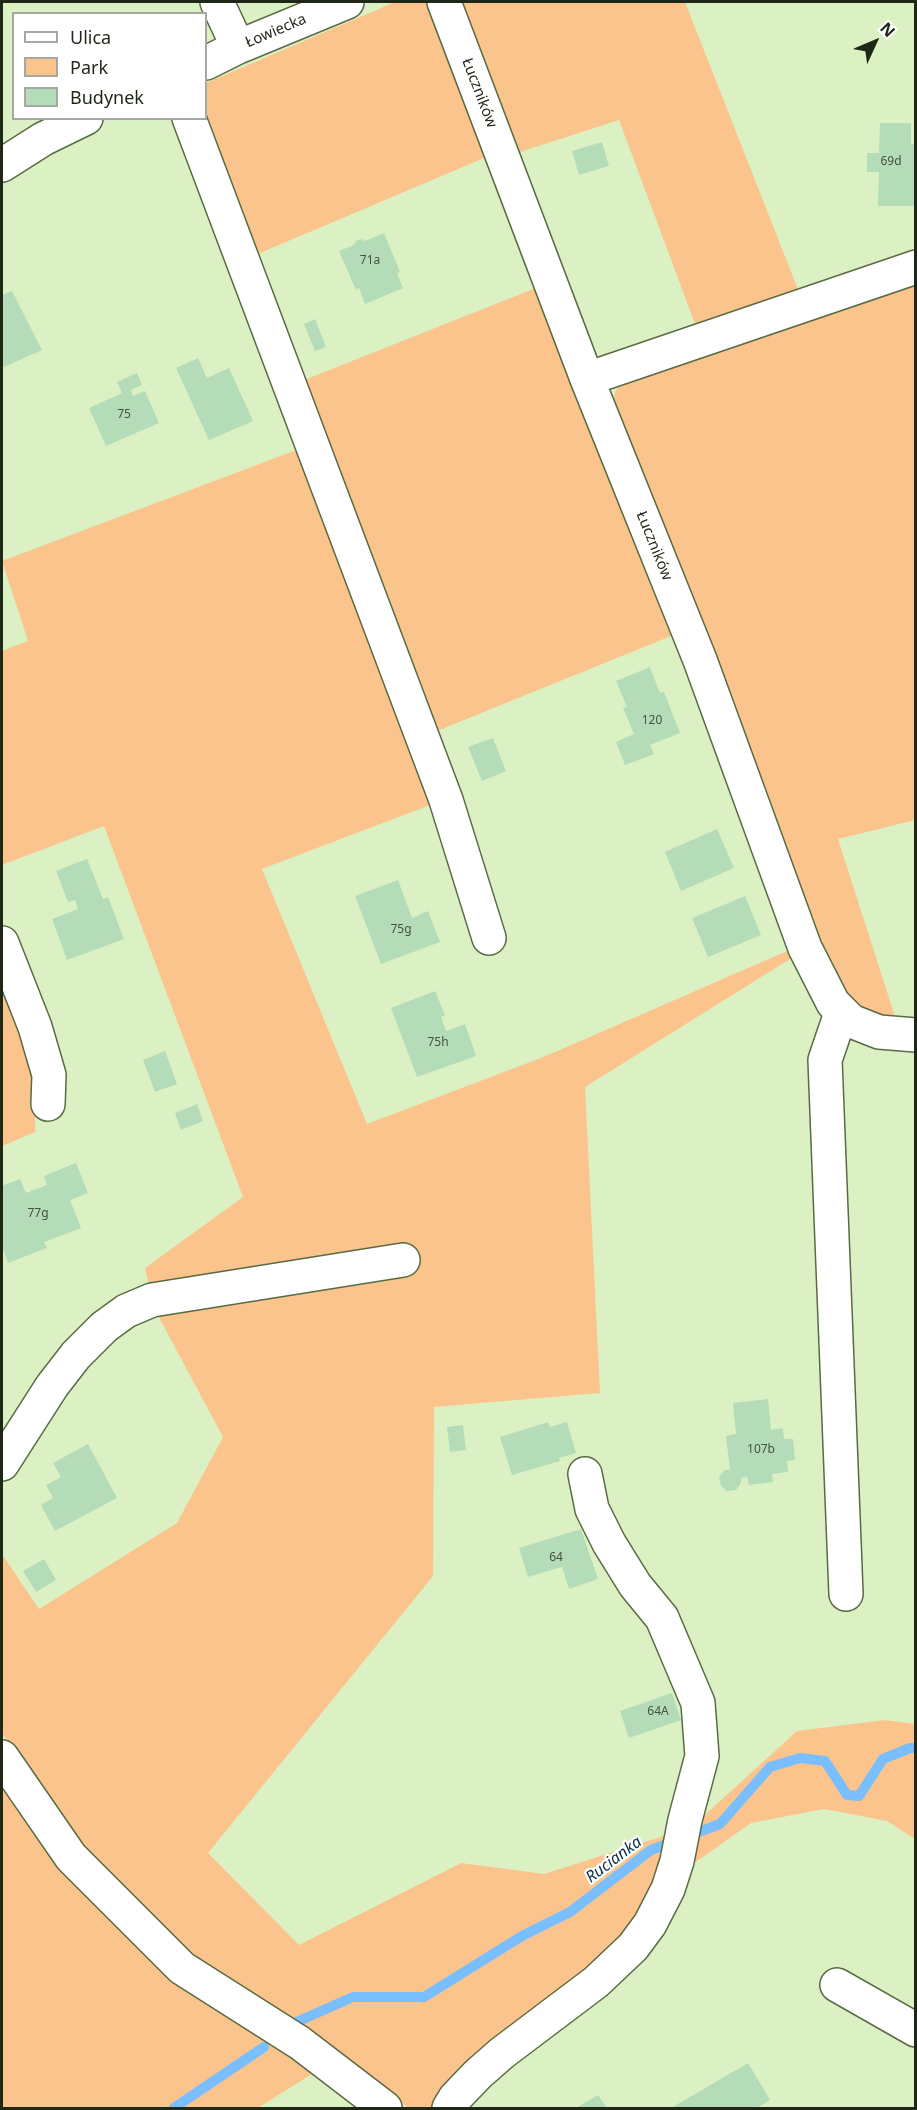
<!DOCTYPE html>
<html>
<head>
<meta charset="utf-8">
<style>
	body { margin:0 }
	#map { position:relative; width:917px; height:2110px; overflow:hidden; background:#dcf1c3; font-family:"Noto Sans",sans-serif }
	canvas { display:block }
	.frame { position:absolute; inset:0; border:3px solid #1f2716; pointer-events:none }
	.legend { position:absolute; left:12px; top:12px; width:195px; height:108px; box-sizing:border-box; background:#fff; border:2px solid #a5a9a2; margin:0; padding:8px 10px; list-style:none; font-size:18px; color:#1f2716 }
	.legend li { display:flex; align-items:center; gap:12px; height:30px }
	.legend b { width:30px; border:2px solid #a5a9a2 }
	.north { position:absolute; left:845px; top:12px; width:60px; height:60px; -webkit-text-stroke:4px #fff; paint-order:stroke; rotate:46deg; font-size:16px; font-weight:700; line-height:24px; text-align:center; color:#1f2716 }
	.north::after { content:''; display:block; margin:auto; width:21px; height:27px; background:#1f2716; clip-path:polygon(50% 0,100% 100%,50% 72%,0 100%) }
</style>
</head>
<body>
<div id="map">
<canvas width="917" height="2110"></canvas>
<div class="frame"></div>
<ul class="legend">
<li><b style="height:8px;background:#fff"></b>Ulica</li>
<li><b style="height:16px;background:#fac48c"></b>Park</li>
<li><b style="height:16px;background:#b4dcb8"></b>Budynek</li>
</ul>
<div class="north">N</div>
</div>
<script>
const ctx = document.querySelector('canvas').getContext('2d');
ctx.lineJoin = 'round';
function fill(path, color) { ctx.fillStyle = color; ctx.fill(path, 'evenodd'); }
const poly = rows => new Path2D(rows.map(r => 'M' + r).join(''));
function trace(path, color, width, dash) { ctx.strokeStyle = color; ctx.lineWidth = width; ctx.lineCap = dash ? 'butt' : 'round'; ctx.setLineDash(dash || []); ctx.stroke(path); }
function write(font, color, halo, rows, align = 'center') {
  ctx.font = font + ' "Noto Sans",sans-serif'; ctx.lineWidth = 4.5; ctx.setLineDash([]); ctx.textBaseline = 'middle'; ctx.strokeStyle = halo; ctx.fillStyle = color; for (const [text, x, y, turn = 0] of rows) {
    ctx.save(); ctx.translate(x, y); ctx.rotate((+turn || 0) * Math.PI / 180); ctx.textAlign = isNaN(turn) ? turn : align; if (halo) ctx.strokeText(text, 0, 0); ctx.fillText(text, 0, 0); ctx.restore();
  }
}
fill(poly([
	[395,2,435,2,496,153,253,256,206,118,206,83],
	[457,2,685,2,799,292,697,329,619,120,517,153],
	[915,276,915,820,838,839,898,1026,844,1007,611,406,616,390,626,379],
	[546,284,681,632,432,733,299,382],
	[307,446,438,802,262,869,367,1124,546,1056,794,948,798,954,585,1087,600,1393,434,1407,433,1576,208,1853,299,1945,461,1863,544,1874,673,1833,645,1920,447,2091,431,2108,409,2108,337,2058,258,2108,2,2108,2,1773,80,1848,2,1733,2,1554,39,1609,177,1523,223,1437,154,1308,145,1268,243,1197,104,826,2,865,2,651,28,641,2,561],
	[2,975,35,1067,35,1132,2,1146],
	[885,1720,915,1724,915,1839,887,1821,824,1809,751,1823,683,1871,696,1823,797,1731]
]), '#fac48c');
trace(poly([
	[292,2024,353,1997,424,1997,522,1936,570,1912,651,1850,720,1824,770,1767,800,1758,825,1761,847,1795,859,1796,883,1759,910,1748,916,1748],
	[174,2108,264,2047]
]), '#79befe', 10);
fill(poly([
	[880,123,911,123,911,144,916,144,916,206,878,206,879,172,867,172,867,153,879,153],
	[602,142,609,166,579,175,572,151],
	[384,233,400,272,397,273,403,288,365,304,359,288,356,290,339,251,354,245,356,241,361,239,365,241],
	[12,291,42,350,4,367,2,362,2,295],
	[315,319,326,347,315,351,304,324],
	[198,358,207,378,229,368,253,421,209,440,176,368],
	[137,373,142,385,131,390,133,396,145,391,159,423,106,446,89,408,122,393,117,382],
	[650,667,660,693,664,692,680,733,650,745,654,754,625,765,616,742,634,734,623,708,627,707,616,681],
	[493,738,506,771,482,781,468,747],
	[717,829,734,868,681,891,665,852],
	[87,859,103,899,108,897,124,939,67,960,52,919,78,909,75,900,68,902,56,871],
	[398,880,412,918,428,911,440,942,381,964,355,896],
	[745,896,761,935,708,957,692,918],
	[435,991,445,1015,441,1017,446,1031,465,1024,476,1056,417,1077,391,1008],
	[165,1051,177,1084,155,1092,143,1060],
	[197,1104,203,1121,181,1130,175,1113],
	[76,1163,88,1193,70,1200,81,1228,44,1242,47,1248,8,1263,2,1245,2,1186,20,1179,26,1193,47,1185,44,1176],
	[768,1399,771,1430,783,1428,784,1439,793,1439,795,1460,787,1461,788,1472,772,1474,773,1482,749,1485,747,1477,741,1478,741,1483,736,1490,727,1491,721,1486,719,1477,725,1470,730,1470,726,1436,736,1434,733,1403],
	[548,1422,550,1427,567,1422,576,1453,559,1458,560,1461,512,1475,500,1437],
	[463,1425,466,1450,450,1452,447,1427],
	[88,1444,117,1498,55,1531,41,1505,53,1498,46,1485,61,1477,53,1463],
	[581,1529,598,1579,569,1589,562,1567,528,1577,519,1548],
	[44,1559,56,1580,36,1592,23,1571],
	[672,1693,681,1720,629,1738,620,1711],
	[748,2063,770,2100,757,2108,671,2108],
	[598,2095,607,2108,576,2108]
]), '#b4dcb8');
const minor = poly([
	[217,2,238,47],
	[444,2,587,379,700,660,805,948,833,1003,851,1021,879,1032,916,1035],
	[206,63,238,47,347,2],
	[189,118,446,800,489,938],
	[2,165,43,139,86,118],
	[587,379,916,267],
	[2,943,35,1027,49,1075,48,1104],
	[841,1013,825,1060,846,1594],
	[2,1464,52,1386,76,1355,104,1327,126,1311,152,1300,403,1260],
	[2,1757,71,1857,182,1968,300,2043,385,2108],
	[837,1985,916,2030],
	[449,2108,455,2098,478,2074,502,2053,596,1982,633,1947,650,1924,668,1889,677,1861,685,1820,702,1756,698,1703,662,1618,635,1585,609,1543,592,1509,585,1474]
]);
trace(minor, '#596b42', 36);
trace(minor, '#fff', 33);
write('12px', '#44543e', null, [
	["69d",891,162],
	["71a",370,261],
	["75",124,415],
	["120",652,721],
	["75g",401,930],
	["75h",438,1043],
	["77g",38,1214],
	["107b",761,1450],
	["64",556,1558],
	["64A",658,1712]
]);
write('15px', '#1f2716', '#fff', [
	["Łowiecka",276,31,-23],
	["Łuczników",479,93,69],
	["Łuczników",654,546,68]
]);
write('italic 16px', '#0a304e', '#fff', [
	["Rucianka",614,1860,-37]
]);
</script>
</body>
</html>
